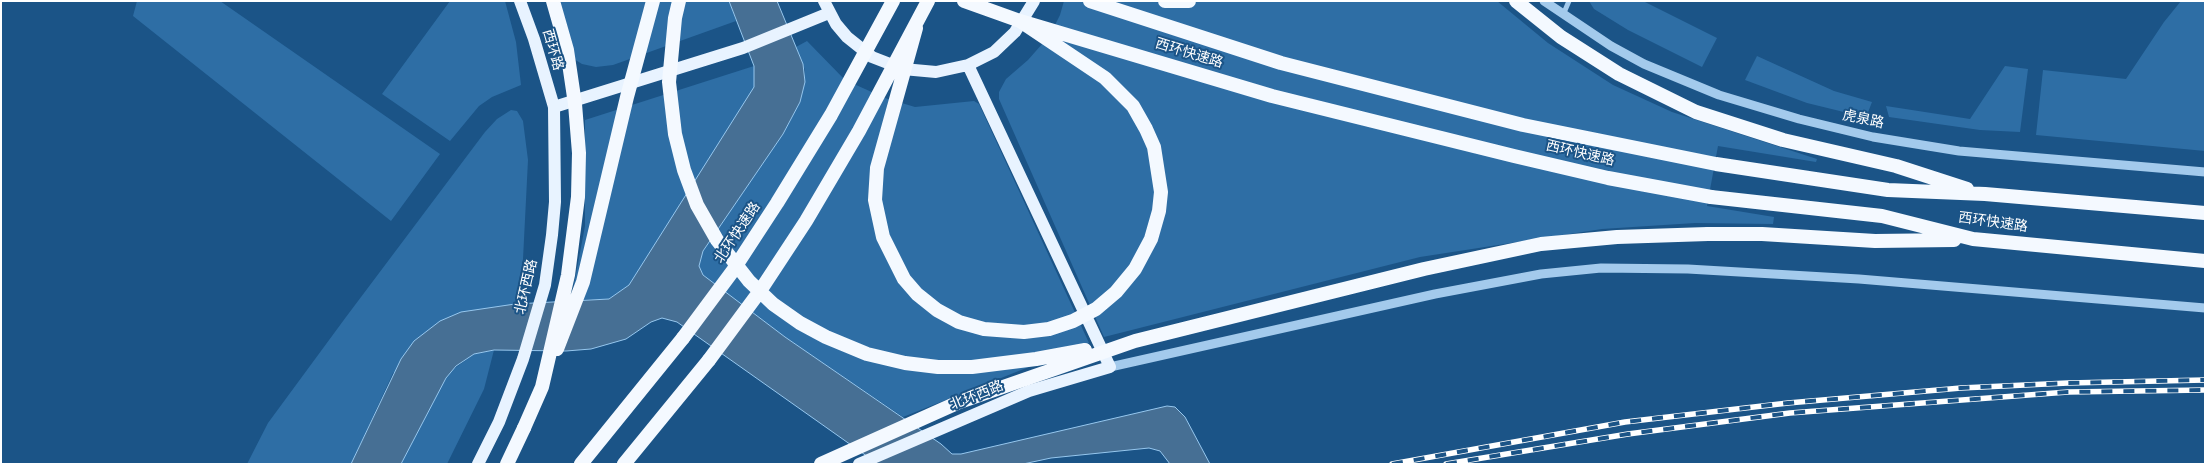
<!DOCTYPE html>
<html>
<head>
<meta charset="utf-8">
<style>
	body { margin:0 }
	#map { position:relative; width:2206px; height:465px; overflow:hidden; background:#1b5487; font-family:"Nunito Sans",sans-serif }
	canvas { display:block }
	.frame { position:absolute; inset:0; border:2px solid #fff; pointer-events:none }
</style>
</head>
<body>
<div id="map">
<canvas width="2206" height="465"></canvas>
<div class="frame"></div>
</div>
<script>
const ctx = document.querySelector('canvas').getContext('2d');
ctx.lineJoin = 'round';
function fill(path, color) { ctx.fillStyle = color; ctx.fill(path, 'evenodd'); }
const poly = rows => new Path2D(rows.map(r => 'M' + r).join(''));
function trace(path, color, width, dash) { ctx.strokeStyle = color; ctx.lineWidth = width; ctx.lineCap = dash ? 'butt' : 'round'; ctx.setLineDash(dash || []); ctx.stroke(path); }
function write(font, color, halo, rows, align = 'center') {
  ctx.font = font + ' "Nunito Sans","Noto Sans SC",sans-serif'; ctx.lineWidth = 4; ctx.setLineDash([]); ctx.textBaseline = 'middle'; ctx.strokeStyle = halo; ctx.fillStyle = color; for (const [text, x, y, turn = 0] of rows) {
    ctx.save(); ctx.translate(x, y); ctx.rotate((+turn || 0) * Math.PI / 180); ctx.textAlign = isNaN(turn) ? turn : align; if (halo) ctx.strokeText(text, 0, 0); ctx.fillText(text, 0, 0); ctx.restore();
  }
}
fill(poly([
	[137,1,220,1,440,154,391,221,133,16],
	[450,1,505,1,516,42,521,85,492,97,479,106,450,141,382,94],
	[557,1,729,1,736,21,613,65,596,67,582,64,574,59],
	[1064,1,1497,1,1548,43,1613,85,1672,112,1817,159,1816,162,1718,146,1707,206,1774,217,1773,224,1695,223,1602,229,1420,257,1104,337,999,99,999,92,1006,79,1028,60,1050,35,1060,15],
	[1589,1,1643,1,1717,38,1702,67,1628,30,1594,9],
	[2181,1,2205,1,2205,151,2036,135,2043,70,2126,79,2164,22],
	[807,41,845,80,885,98,915,107,974,101,979,104,1089,343,903,417,785,337,703,275,699,266,703,251,783,134,800,102,805,82,805,70,796,47],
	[1757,56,1834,91,1872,102,1867,115,1852,114,1807,103,1745,80],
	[754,66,754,87,747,101,629,285,609,299,571,300,585,226,585,120],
	[2005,66,2028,69,2020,132,1980,130,1889,117,1886,106,1970,119],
	[511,110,517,111,523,121,528,160,523,259,515,304,497,307,393,373,351,464,247,464,268,423,346,317,485,132,497,119],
	[494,350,484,389,447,464,401,464,441,386,451,371,474,354]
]), '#2e6ea5');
const water = poly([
	[729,1,777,1,803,64,805,82,800,102,783,134,703,251,699,266,703,275,785,337,941,444,952,454,961,454,1167,406,1175,407,1185,417,1210,464,1170,464,1160,451,1149,448,1051,458,1023,464,878,464,677,322,662,318,651,322,626,339,591,349,566,351,494,350,474,354,456,366,446,378,401,464,351,464,401,359,414,341,440,321,461,312,515,304,609,299,629,285,754,87,754,66,729,1]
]);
fill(water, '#466f94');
trace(water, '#96c7ee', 1);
trace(poly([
	[1563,15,1569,1]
]), '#a3caec', 5);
trace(poly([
	[1544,1,1611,46,1644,64,1719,95,1799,119,1873,137,1959,151,2205,172],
	[1110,367,1435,294,1541,274,1601,268,1688,269,1859,279,2205,308]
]), '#a3caec', 9);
trace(poly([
	[824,1,836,24,847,37,872,57,903,69,936,72,968,65,994,52,1015,32,1034,1],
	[554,107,743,48,829,13],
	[478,464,499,422,523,359,545,285,552,235,555,202,554,107,534,39,520,1],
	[859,464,1029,391,1110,367,968,65]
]), '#e8f3ff', 12);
trace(poly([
	[1090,1,1281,63,1523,125,1716,164,1888,190,1985,194,2205,213],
	[1165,1,1189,1],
	[1516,1,1561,37,1619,74,1696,112,1783,140,1896,166,1967,189],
	[1711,197,1882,216,1973,239,2205,261],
	[1708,234,1762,234,1875,241,1954,240],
	[507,464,524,428],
	[581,464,683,338],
	[624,464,709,360]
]), '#f4f9ff', 14);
const rail = poly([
	[1392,464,1625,422,1788,403,1961,388,2068,383,2205,380],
	[1446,464,1628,434,1790,413,2068,392,2205,390]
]);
trace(rail, '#fff', 5.5);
trace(rail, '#1b5487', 4, [11]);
trace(poly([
	[679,1,675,18,669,82,675,134,684,170,697,205,717,240,749,281,773,304,800,323,826,337,867,354,905,363,938,367,972,367,1036,359,1085,350],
	[964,1,1020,21,1272,96,1514,156,1608,178,1711,197],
	[916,28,877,168,875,200,883,237,904,279,917,294,937,310,959,322,984,329,1024,332,1049,329,1073,321,1096,309,1116,292,1135,269,1151,239,1159,211,1161,192,1154,147,1146,129,1133,106,1105,78,1020,21],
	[683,338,732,272,777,203,831,115,893,1],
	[557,349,583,282,627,97,653,1],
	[709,360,760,291,806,221,859,131,928,1],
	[524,428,542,387,568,275,578,197,579,153,575,104,567,50,553,1],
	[821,464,957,403,1135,341,1424,269,1541,244,1617,237,1708,234]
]), '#f4f9ff', 14);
write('14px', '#fff', '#1b5487', [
	["西环路",552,50,74],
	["西环快速路",1189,54,17],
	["虎泉路",1863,120,12],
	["西环快速路",1580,154,13],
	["西环快速路",1993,223,8],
	["北环快速路",738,233,-56],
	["北环西路",527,287,-77],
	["北环西路",977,396,-22]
]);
</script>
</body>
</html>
